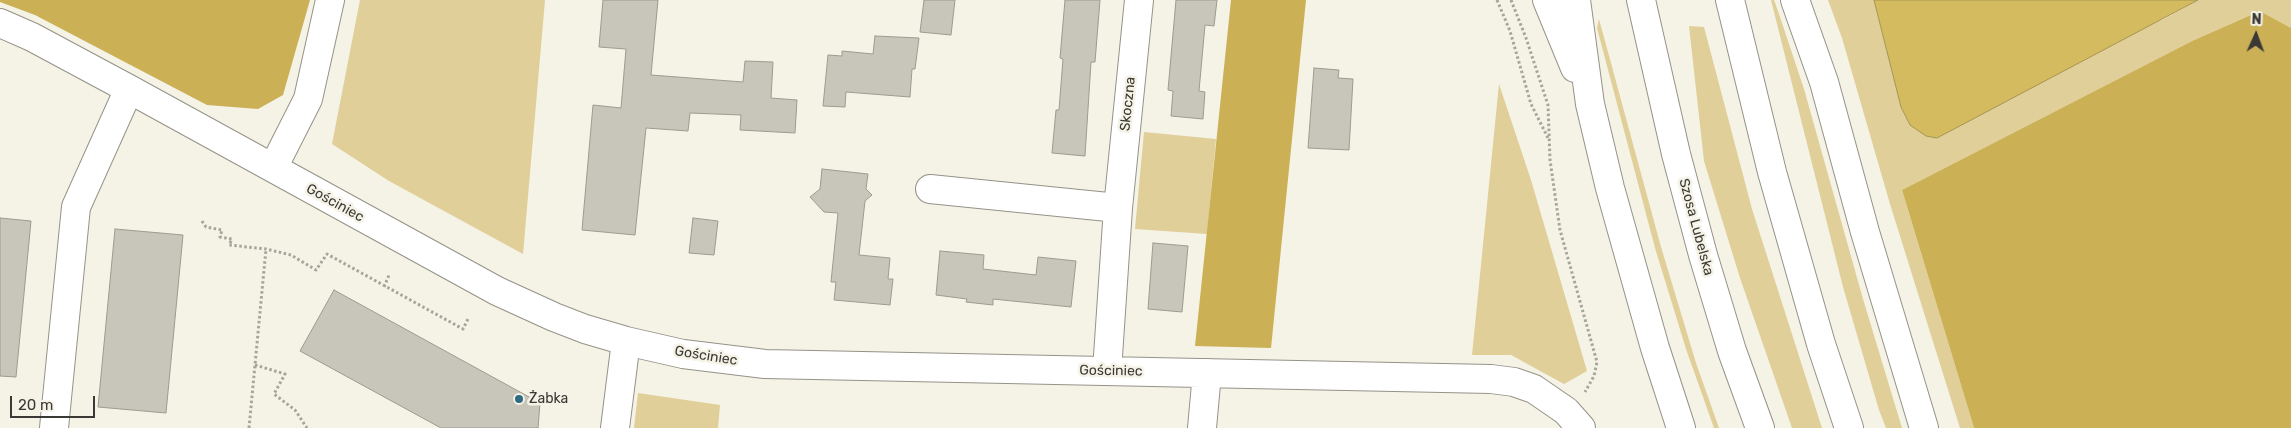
<!DOCTYPE html>
<html>
<head>
<meta charset="utf-8">
<style>
	body { margin:0 }
	#map { position:relative; width:2291px; height:428px; overflow:hidden; background:#f5f2e6; font-family:Rubik,sans-serif }
	canvas { display:block }
	.north { position:absolute; left:2231px; top:10px; width:50px; height:50px; -webkit-text-stroke:4px #f5f2e6; paint-order:stroke; rotate:2deg; font-size:14px; font-weight:700; line-height:20px; text-align:center; color:#3a3935 }
	.north::after { content:''; display:block; margin:auto; width:18px; height:22px; background:#3a3935; clip-path:polygon(50% 0,100% 100%,50% 72%,0 100%) }
	.scale { position:absolute; left:10px; top:396px; width:85px; height:22px; box-sizing:border-box; border:2px solid #3a3935; border-top:0; padding-left:6px; font-size:15px; line-height:18px; white-space:nowrap; color:#3a3935; -webkit-text-stroke:4px #f5f2e6; paint-order:stroke }
</style>
</head>
<body>
<div id="map">
<canvas width="2291" height="428"></canvas>
<div class="north">N</div>
<div class="scale">20 m</div>
</div>
<script>
const ctx = document.querySelector('canvas').getContext('2d');
ctx.lineJoin = 'round';
function fill(path, color) { ctx.fillStyle = color; ctx.fill(path, 'evenodd'); }
const poly = rows => new Path2D(rows.map(r => 'M' + r).join(''));
function trace(path, color, width, dash) { ctx.strokeStyle = color; ctx.lineWidth = width; ctx.lineCap = dash ? 'butt' : 'round'; ctx.setLineDash(dash || []); ctx.stroke(path); }
function write(font, color, halo, rows, align = 'center') {
  ctx.font = font + ' Rubik,sans-serif'; ctx.lineWidth = 5; ctx.setLineDash([]); ctx.textBaseline = 'middle'; ctx.strokeStyle = halo; ctx.fillStyle = color; for (const [text, x, y, turn = 0] of rows) {
    ctx.save(); ctx.translate(x, y); ctx.rotate((+turn || 0) * Math.PI / 180); ctx.textAlign = isNaN(turn) ? turn : align; if (halo) ctx.strokeText(text, 0, 0); ctx.fillText(text, 0, 0); ctx.restore();
  }
}
fill(poly([
	[360,0,545,0,523,254,389,181,332,144],
	[1771,0,1774,0,1778,11,1804,89,1863,299,1902,428,1886,428,1879,410,1843,287],
	[1828,0,1874,0,1901,107,1910,125,2164,19,2198,0,2291,0,2291,28,2260,11,2192,41,1902,190,1974,428,1960,428,1890,204,1842,38],
	[1599,19,1661,247,1696,363,1719,428,1714,428,1686,349,1655,248,1597,28],
	[1689,26,1704,27,1752,209,1822,428,1792,428,1740,278,1704,161],
	[1499,84,1531,180,1587,371,1564,384,1511,355,1472,355],
	[1144,132,1216,139,1207,234,1135,229],
	[638,393,720,405,718,428,634,428]
]), '#e0cf98');
fill(poly([
	[0,0,310,0,283,95,258,109,207,105,35,15,0,2],
	[1231,0,1306,0,1271,348,1195,346],
	[2260,11,2291,28,2291,428,1974,428,1902,190,2192,41]
]), '#cbb055');
const water = poly([
	[1874,0,2198,0,1937,138,1926,136,1910,125,1901,107,1874,0]
]);
fill(water, '#d5bb60');
trace(water, '#a69453', 1);
const building = poly([
	[603,0,658,0,651,75,743,82,745,61,773,62,771,98,797,100,795,133,740,130,741,115,690,113,688,131,646,128,635,235,582,230,593,105,621,108,626,49,599,47,603,0],
	[924,0,955,0,951,35,920,32,924,0],
	[1065,0,1100,0,1095,62,1091,62,1085,156,1052,153,1056,110,1059,110,1063,59,1060,58,1065,0],
	[1176,0,1217,0,1214,26,1205,25,1199,91,1205,92,1203,119,1171,116,1173,91,1168,90,1176,0],
	[875,36,919,38,915,69,912,69,910,97,846,92,845,107,823,106,828,55,842,56,842,51,873,54,875,36],
	[1314,68,1339,70,1338,78,1353,79,1349,150,1308,148,1314,68],
	[822,169,868,174,866,189,872,195,865,201,859,255,890,258,888,279,893,279,890,305,834,300,836,282,831,282,838,213,824,212,810,197,820,189,822,169],
	[0,218,31,221,16,377,0,376,0,218],
	[693,218,718,221,714,255,689,253,693,218],
	[115,229,183,235,166,413,98,407,115,229],
	[1153,243,1188,246,1182,312,1148,309,1153,243],
	[940,251,984,255,983,269,1036,275,1038,257,1076,261,1071,307,993,299,993,305,966,302,967,299,936,295,940,251],
	[334,290,540,403,538,428,441,428,300,351,334,290]
]);
fill(building, '#c8c5ba');
trace(building, '#9d9a90', 1);
const minor = poly([
	[1641,0,1676,154,1703,255,1732,351,1760,428],
	[0,23,32,37,129,89,497,291,554,317,585,329,626,341,683,354,765,364,1491,379,1514,382,1534,389,1566,411,1581,428],
	[273,168,308,99,330,0],
	[930,189,1118,208],
	[1107,371,1118,208,1139,0],
	[54,428,76,207,129,89],
	[615,428,626,341],
	[1202,428,1207,373]
]);
const major = poly([
	[1795,0,1824,82,1865,232,1924,428]
]);
const highway = poly([
	[1547,0,1575,68],
	[1576,0,1590,104,1610,188,1655,348,1681,428],
	[1730,0,1772,172,1821,344,1849,428]
]);
trace(minor, '#959288', 30);
trace(major, '#959288', 30);
trace(highway, '#959288', 30);
trace(poly([
	[1497,0,1510,31,1531,104,1549,140],
	[1511,0,1526,38,1548,105,1550,160,1560,230,1597,362,1594,376,1585,392],
	[202,221,206,227,222,230,220,237,232,239,229,245,266,249,291,255,316,270,327,254,463,329,468,319],
	[384,287,389,275],
	[255,365,285,374,274,394,295,410,307,428],
	[249,428,266,249]
]), '#a7a49c', 3, [2.5, 2.5]);
trace(minor, '#fff', 28);
trace(major, '#fff', 28);
trace(highway, '#fff', 28);
for (const [x, y, r, color] of [
	[519,399,5,"#2e6c82"]
]) { const dot = new Path2D(); dot.arc(x, y, r, 0, 2 * Math.PI); ctx.fillStyle = color; ctx.fill(dot); trace(dot, '#f5f2e6', 2); }
write('14px', '#3a3935', '#f5f2e6', [
	["Skoczna",1128,104,-84],
	["Gościniec",335,203,29],
	["Szosa Lubelska",1696,227,75],
	["Gościniec",706,356,9],
	["Gościniec",1111,371,1]
]);
write('14px', '#3a3935', '#f5f2e6', [
	["Żabka",529,399]
], 'left');
</script>
</body>
</html>
